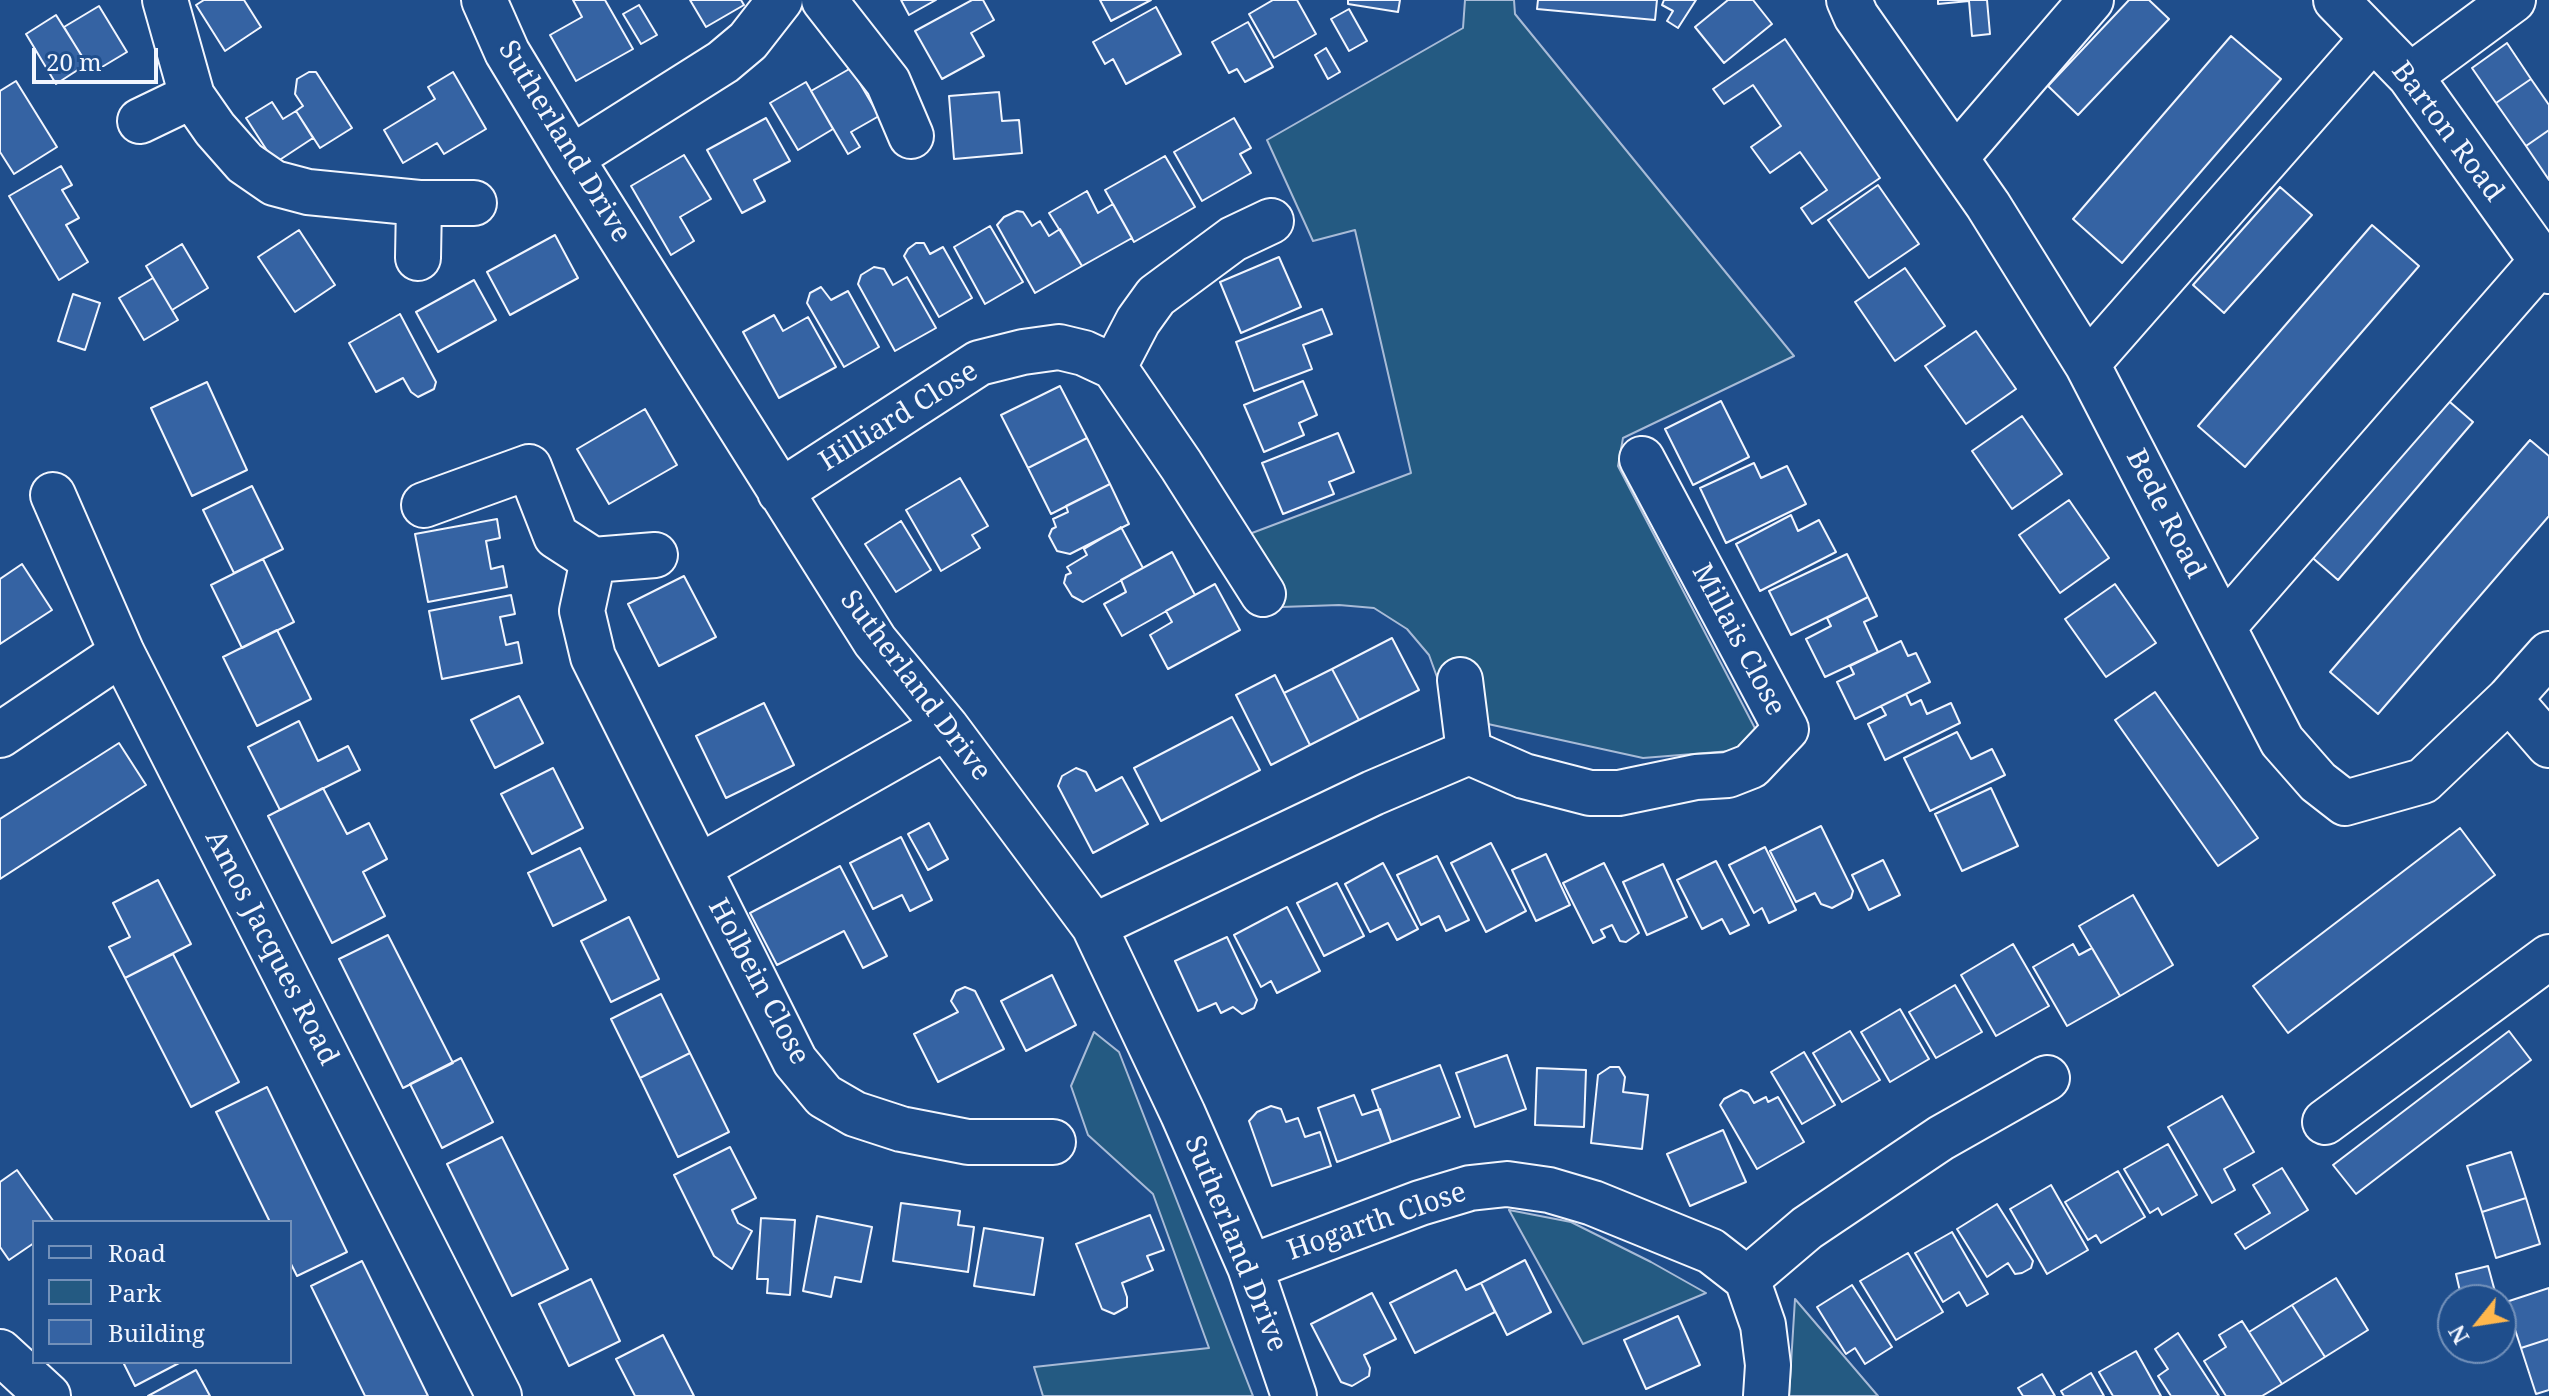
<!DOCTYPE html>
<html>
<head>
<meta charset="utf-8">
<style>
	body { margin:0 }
	#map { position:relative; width:2549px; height:1396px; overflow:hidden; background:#1f4e8c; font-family:"Noto Serif",serif }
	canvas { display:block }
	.legend { position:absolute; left:32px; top:1220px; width:260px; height:144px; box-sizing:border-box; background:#1f4e8c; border:2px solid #7391ba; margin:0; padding:10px 14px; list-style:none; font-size:24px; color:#f2f6ff }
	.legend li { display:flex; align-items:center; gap:16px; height:40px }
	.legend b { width:40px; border:2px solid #7391ba }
	.north { position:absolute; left:2437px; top:1284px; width:80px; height:80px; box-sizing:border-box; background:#1f4e8c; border:2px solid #7391ba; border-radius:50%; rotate:240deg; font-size:22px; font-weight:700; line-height:32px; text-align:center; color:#f2f6ff }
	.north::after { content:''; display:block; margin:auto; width:28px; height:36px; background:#ffb74d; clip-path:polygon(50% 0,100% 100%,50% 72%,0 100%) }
	.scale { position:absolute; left:32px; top:48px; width:126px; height:36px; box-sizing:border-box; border:4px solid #f2f6ff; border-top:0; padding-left:10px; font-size:24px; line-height:28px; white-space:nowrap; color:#f2f6ff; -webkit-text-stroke:6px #1f4e8c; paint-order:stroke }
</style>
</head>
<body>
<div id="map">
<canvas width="2549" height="1396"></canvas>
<ul class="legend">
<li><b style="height:10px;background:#1f4e8c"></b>Road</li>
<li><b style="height:22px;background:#245a82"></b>Park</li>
<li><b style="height:22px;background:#3563a3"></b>Building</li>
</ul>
<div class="north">N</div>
<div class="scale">20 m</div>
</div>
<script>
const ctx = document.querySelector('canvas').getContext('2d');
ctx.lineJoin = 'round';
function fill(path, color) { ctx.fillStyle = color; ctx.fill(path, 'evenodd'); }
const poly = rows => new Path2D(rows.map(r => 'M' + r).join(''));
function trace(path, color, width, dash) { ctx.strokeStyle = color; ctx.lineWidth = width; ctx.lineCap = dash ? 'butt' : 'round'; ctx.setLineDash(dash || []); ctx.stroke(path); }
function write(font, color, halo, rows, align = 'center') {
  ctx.font = font + ' "Noto Serif",serif'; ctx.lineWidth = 6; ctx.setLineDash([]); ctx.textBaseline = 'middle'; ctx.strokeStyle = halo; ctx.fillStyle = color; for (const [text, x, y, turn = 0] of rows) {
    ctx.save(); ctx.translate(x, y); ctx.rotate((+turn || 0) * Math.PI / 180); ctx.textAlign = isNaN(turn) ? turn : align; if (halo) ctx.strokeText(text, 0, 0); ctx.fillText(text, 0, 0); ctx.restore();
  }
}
const green = poly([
	[1465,0,1514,0,1515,14,1794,356,1623,438,1618,466,1759,736,1743,750,1643,758,1456,717,1441,688,1429,655,1407,629,1374,608,1339,605,1281,607,1256,601,1226,549,1252,533,1411,473,1355,230,1313,241,1267,140,1463,28,1465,0],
	[1094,1032,1119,1052,1253,1396,1043,1396,1034,1367,1209,1348,1153,1194,1088,1135,1071,1086,1094,1032],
	[1509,1210,1571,1222,1651,1262,1706,1293,1583,1344,1509,1210],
	[1795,1299,1878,1396,1789,1396,1795,1299]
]);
fill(green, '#245a82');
trace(green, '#a8bbd7', 2);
const building = poly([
	[204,0,244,0,261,27,225,51,196,5,204,0],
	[573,0,605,0,633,49,576,81,550,35,582,17,573,0],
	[690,0,741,0,744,5,706,27,690,0],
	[901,0,936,0,909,15,901,0],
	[972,0,983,0,994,20,971,33,984,56,942,79,915,31,972,0],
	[1100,0,1151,0,1111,21,1100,0],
	[1273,0,1297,0,1316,34,1274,58,1249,14,1273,0],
	[1348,0,1400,0,1398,12,1348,4,1348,0],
	[1538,0,1657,0,1655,20,1537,9,1538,0],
	[1664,0,1696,0,1678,28,1667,21,1673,11,1662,5,1664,0],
	[1728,0,1753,0,1772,24,1724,63,1695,27,1728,0],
	[1938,0,1987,0,1990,34,1972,36,1969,1,1938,4,1938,0],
	[2129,0,2149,0,2169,19,2078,115,2048,86,2129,0],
	[639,5,657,35,641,44,623,14,639,5],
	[99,6,127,52,92,73,64,27,99,6],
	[1156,7,1181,54,1126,84,1113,59,1105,64,1093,42,1156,7],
	[1349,9,1367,41,1349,51,1331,19,1349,9],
	[56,15,87,64,56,84,26,34,56,15],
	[1248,22,1273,67,1245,82,1237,69,1229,73,1212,42,1248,22],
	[2231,36,2281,79,2122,263,2073,219,2231,36],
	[1785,39,1880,178,1812,224,1801,208,1827,190,1800,152,1770,173,1751,147,1781,126,1753,85,1724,104,1713,89,1785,39],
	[2507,43,2531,79,2496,103,2472,68,2507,43],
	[1326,48,1340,72,1328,79,1315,55,1326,48],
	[851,68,879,116,851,132,860,147,848,154,811,91,851,68],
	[309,72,316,72,352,128,320,148,296,111,303,106,295,94,297,79,309,72],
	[453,72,486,129,444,154,437,143,403,163,384,130,435,99,428,87,453,72],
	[2531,79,2549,105,2549,130,2526,146,2496,103,2531,79],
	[16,81,57,147,14,174,0,152,0,91,16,81],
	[806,82,833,129,798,150,770,103,806,82],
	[999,92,1002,121,1019,120,1022,153,954,159,949,96,999,92],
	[272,102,283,119,296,111,313,138,275,163,246,118,272,102],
	[766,118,790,161,754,180,765,201,742,213,707,150,766,118],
	[1234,118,1251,148,1240,154,1251,173,1202,201,1174,152,1234,118],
	[2549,130,2549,180,2526,146,2549,130],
	[684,155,711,199,680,217,694,241,671,255,631,186,684,155],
	[1165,156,1195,207,1134,242,1105,190,1165,156],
	[61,166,72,185,62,190,79,218,66,225,88,262,59,280,9,196,61,166],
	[1878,185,1919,244,1869,278,1828,220,1878,185],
	[2280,187,2312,215,2224,313,2193,285,2280,187],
	[1087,191,1098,213,1113,204,1132,238,1082,266,1049,213,1087,191],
	[1017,211,1023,212,1032,226,1040,221,1049,236,1060,229,1082,266,1035,293,997,225,1004,217,1017,211],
	[2372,225,2419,266,2245,467,2198,426,2372,225],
	[990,226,1023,282,985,304,954,247,990,226],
	[299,230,335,285,295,312,258,257,299,230],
	[555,235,578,278,510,315,487,272,555,235],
	[916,243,924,243,930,254,943,247,972,298,939,317,904,256,908,249,916,243],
	[182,244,208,288,172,310,146,266,182,244],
	[1279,257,1301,307,1241,333,1220,282,1279,257],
	[874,267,884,269,893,285,907,277,936,328,895,351,858,284,861,275,874,267],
	[1905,268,1945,326,1895,361,1855,302,1905,268],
	[153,278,178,320,144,340,119,298,153,278],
	[474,280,496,320,438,352,416,312,474,280],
	[821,287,831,300,848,291,879,347,844,367,807,303,810,293,821,287],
	[73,294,100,303,85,350,58,341,73,294],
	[1322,309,1332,334,1303,345,1312,369,1254,391,1236,342,1322,309],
	[400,314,436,382,434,389,418,397,411,392,403,378,376,392,349,343,400,314],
	[774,315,783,331,808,317,836,367,779,398,743,332,774,315],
	[1976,331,2016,389,1966,424,1925,366,1976,331],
	[1303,381,1317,415,1299,423,1304,435,1264,452,1244,405,1303,381],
	[207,382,247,470,192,496,151,408,207,382],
	[1060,386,1087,438,1028,468,1001,415,1060,386],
	[2443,396,2473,422,2338,580,2307,553,2443,396],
	[1721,401,1749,457,1693,485,1665,429,1721,401],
	[645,409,677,465,609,504,577,449,645,409],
	[2022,416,2062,474,2012,509,1972,451,2022,416],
	[1338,433,1354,472,1329,482,1334,494,1283,514,1262,463,1338,433],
	[1087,438,1110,484,1051,514,1028,468,1087,438],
	[2530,440,2549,456,2549,516,2378,714,2330,672,2530,440],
	[1754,463,1761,478,1787,466,1806,504,1726,543,1700,488,1754,463],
	[960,478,988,526,972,535,980,548,941,571,906,510,960,478],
	[1110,484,1129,524,1070,554,1057,551,1049,536,1052,529,1056,527,1053,519,1068,512,1066,506,1110,484],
	[252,486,283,549,234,573,203,510,252,486],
	[2069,500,2109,558,2060,593,2019,535,2069,500],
	[1791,515,1798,531,1819,520,1836,552,1760,591,1736,544,1791,515],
	[497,519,500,538,486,541,491,569,503,566,507,587,428,602,415,534,497,519],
	[901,521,931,570,896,592,865,544,901,521],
	[1121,527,1143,568,1083,602,1072,596,1064,583,1066,575,1071,573,1067,567,1087,555,1084,549,1121,527],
	[1172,552,1195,595,1122,636,1104,604,1126,592,1121,580,1172,552],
	[1847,554,1868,597,1791,635,1769,591,1847,554],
	[263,559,294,622,242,648,211,585,263,559],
	[22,564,52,610,0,644,0,579,22,564],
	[684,576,716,637,659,666,628,604,684,576],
	[1215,584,1240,630,1168,669,1150,635,1172,622,1166,611,1215,584],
	[2115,584,2156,643,2106,677,2065,619,2115,584],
	[511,595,515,614,500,617,506,645,518,642,522,663,442,679,429,611,511,595],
	[1868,597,1877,616,1864,622,1878,652,1825,677,1806,639,1831,626,1827,618,1868,597],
	[277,630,311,699,257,726,223,657,277,630],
	[1392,638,1419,690,1359,720,1332,669,1392,638],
	[1901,641,1908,656,1916,653,1930,682,1855,719,1837,682,1854,674,1850,666,1901,641],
	[1332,669,1359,720,1310,745,1284,693,1332,669],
	[1275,675,1310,745,1271,765,1236,695,1275,675],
	[2155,692,2258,838,2218,866,2115,720,2155,692],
	[1906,694,1911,705,1921,700,1927,714,1951,703,1960,723,1885,760,1868,724,1886,715,1881,706,1906,694],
	[519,696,543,743,495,768,471,720,519,696],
	[764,703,794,765,726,798,696,736,764,703],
	[1232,717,1260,770,1161,821,1134,768,1232,717],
	[299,721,318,761,348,746,360,770,280,810,248,747,299,721],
	[1957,732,1971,759,1992,749,2005,775,1930,811,1904,758,1957,732],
	[119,743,146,785,0,879,0,819,119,743],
	[553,768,583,828,532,854,501,794,553,768],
	[1076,768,1086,772,1096,791,1122,777,1148,824,1093,853,1058,786,1062,776,1076,768],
	[323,788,347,834,369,823,387,859,363,872,385,916,332,943,268,816,323,788],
	[1991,788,2018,846,1962,871,1935,814,1991,788],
	[929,823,948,859,928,870,908,834,929,823],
	[1821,826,1853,891,1851,898,1832,908,1821,904,1815,893,1796,902,1770,851,1821,826],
	[2460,828,2495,875,2288,1033,2253,986,2460,828],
	[901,837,932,900,910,911,902,895,873,909,850,863,901,837],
	[1491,843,1526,911,1486,932,1451,863,1491,843],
	[1765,847,1796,910,1769,923,1762,908,1754,913,1729,865,1765,847],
	[580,848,606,900,553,926,528,873,580,848],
	[1546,854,1570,905,1536,921,1512,870,1546,854],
	[1437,856,1469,920,1446,931,1439,916,1421,925,1397,875,1437,856],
	[1883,860,1900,895,1869,910,1852,875,1883,860],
	[1716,861,1749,925,1730,934,1722,919,1702,929,1677,880,1716,861],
	[1383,863,1418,929,1397,940,1388,923,1370,932,1345,884,1383,863],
	[1604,863,1639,933,1626,942,1620,941,1612,925,1601,930,1605,937,1593,943,1563,883,1604,863],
	[1663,864,1687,917,1647,935,1623,882,1663,864],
	[840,866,887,956,863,968,844,931,777,965,750,913,840,866],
	[158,880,191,944,125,978,109,947,130,937,113,903,158,880],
	[1337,883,1364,936,1324,956,1297,903,1337,883],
	[2133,895,2173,965,2120,996,2079,926,2133,895],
	[1287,907,1320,971,1277,993,1271,981,1261,987,1234,935,1287,907],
	[629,917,659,979,611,1002,581,941,629,917],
	[388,935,453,1063,403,1088,339,959,388,935],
	[1227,937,1257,1000,1254,1008,1242,1014,1233,1007,1221,1013,1216,1003,1198,1011,1175,961,1227,937],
	[2013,944,2049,1006,1996,1036,1961,975,2013,944],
	[2073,944,2079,955,2092,948,2120,996,2067,1026,2033,967,2073,944],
	[173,954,239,1082,191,1107,125,978,173,954],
	[1052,975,1076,1025,1026,1051,1001,1001,1052,975],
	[1955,985,1982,1032,1936,1058,1909,1012,1955,985],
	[965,987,975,991,1004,1049,938,1082,914,1034,958,1012,951,1001,956,991,965,987],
	[661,994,690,1053,640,1078,611,1019,661,994],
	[1900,1009,1929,1059,1890,1082,1861,1032,1900,1009],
	[1850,1031,1880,1080,1842,1102,1813,1053,1850,1031],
	[2509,1031,2531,1060,2356,1194,2333,1165,2509,1031],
	[1804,1052,1835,1105,1802,1124,1771,1072,1804,1052],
	[690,1053,729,1132,678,1157,640,1078,690,1053],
	[1507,1055,1526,1109,1475,1127,1456,1073,1507,1055],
	[461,1058,493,1122,442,1148,410,1084,461,1058],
	[1440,1065,1460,1117,1391,1142,1372,1090,1440,1065],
	[1610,1067,1619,1067,1625,1077,1623,1092,1648,1095,1642,1149,1591,1143,1598,1075,1610,1067],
	[1537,1068,1586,1070,1584,1127,1535,1125,1537,1068],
	[267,1087,347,1252,297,1276,290,1262,290,1222,270,1222,216,1112,267,1087],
	[1741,1090,1748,1093,1754,1103,1766,1097,1768,1102,1778,1097,1804,1142,1757,1169,1720,1105,1724,1099,1741,1090],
	[1354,1095,1362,1115,1380,1109,1391,1142,1337,1162,1318,1108,1354,1095],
	[2222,1096,2254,1152,2224,1169,2235,1190,2212,1203,2168,1127,2222,1096],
	[1271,1106,1281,1109,1286,1122,1298,1118,1305,1137,1320,1132,1331,1166,1272,1186,1249,1121,1257,1112,1271,1106],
	[1723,1130,1746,1182,1690,1206,1667,1154,1723,1130],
	[502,1137,568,1269,512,1296,447,1164,502,1137],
	[2168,1144,2197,1195,2162,1215,2158,1208,2150,1213,2124,1169,2168,1144],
	[730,1147,756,1198,732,1210,738,1223,752,1231,732,1269,714,1256,674,1175,730,1147],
	[2511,1152,2526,1198,2482,1212,2467,1166,2511,1152],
	[2282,1168,2308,1210,2245,1249,2235,1234,2270,1213,2253,1185,2282,1168],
	[17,1170,54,1222,34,1222,34,1243,9,1260,0,1247,0,1182,17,1170],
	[2118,1171,2145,1217,2101,1243,2096,1235,2088,1240,2065,1202,2118,1171],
	[2051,1185,2088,1250,2047,1274,2010,1209,2051,1185],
	[2526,1198,2540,1244,2496,1258,2482,1212,2526,1198],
	[901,1203,960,1211,958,1225,974,1227,968,1272,893,1261,901,1203],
	[1997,1204,2033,1261,2031,1268,2022,1273,2015,1274,2008,1263,1987,1277,1957,1229,1997,1204],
	[1150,1215,1164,1250,1147,1256,1153,1270,1122,1283,1127,1297,1127,1307,1114,1314,1102,1309,1076,1244,1150,1215],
	[817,1216,872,1227,861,1282,835,1277,831,1297,803,1291,817,1216],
	[761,1218,795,1220,790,1295,767,1293,768,1279,757,1279,761,1218],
	[984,1228,1043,1238,1034,1295,974,1286,984,1228],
	[1952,1232,1988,1294,1967,1306,1959,1292,1943,1302,1915,1253,1952,1232],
	[1908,1253,1943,1312,1896,1340,1860,1281,1908,1253],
	[1525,1260,1551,1312,1507,1335,1481,1283,1525,1260],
	[362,1261,428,1396,365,1396,311,1286,362,1261],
	[2488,1266,2497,1299,2462,1300,2456,1274,2488,1266],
	[1456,1270,1466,1290,1481,1283,1495,1312,1415,1353,1390,1303,1456,1270],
	[2336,1278,2368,1330,2325,1357,2292,1305,2336,1278],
	[591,1279,620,1341,569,1366,539,1304,591,1279],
	[1852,1285,1892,1347,1865,1364,1855,1348,1846,1354,1817,1307,1852,1285],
	[2549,1288,2549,1339,2521,1348,2506,1302,2549,1288],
	[1372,1293,1396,1339,1364,1355,1370,1368,1369,1376,1352,1386,1341,1382,1311,1324,1372,1293],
	[2292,1305,2325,1357,2282,1384,2249,1332,2292,1305],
	[1678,1316,1700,1365,1646,1389,1624,1340,1678,1316],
	[2242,1321,2282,1384,2262,1396,2226,1396,2204,1361,2226,1347,2219,1335,2242,1321],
	[2178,1333,2219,1396,2171,1396,2158,1376,2168,1369,2155,1349,2178,1333],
	[663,1335,694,1396,635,1396,616,1359,663,1335],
	[2549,1339,2549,1390,2536,1394,2521,1348,2549,1339],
	[2136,1351,2161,1396,2113,1396,2099,1372,2136,1351],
	[123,1362,181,1362,135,1386,123,1362],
	[196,1370,210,1396,148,1396,196,1370],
	[2091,1373,2104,1396,2064,1396,2061,1391,2091,1373],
	[2042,1374,2055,1396,2023,1396,2018,1388,2042,1374]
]);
fill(building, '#3563a3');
trace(building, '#f2f6ff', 2);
const minor = poly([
	[165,0,192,96,215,129,245,163,274,183,308,192,419,203,474,203],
	[484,0,507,52,571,158,875,641,946,727,1094,926,1183,1114,1250,1267,1294,1396],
	[824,0,888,82,911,136],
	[1849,0,1856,16,1988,205,2087,364,2282,741,2318,782,2345,803,2423,781,2509,699,2549,654],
	[2336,0,2410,76,2549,271],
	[2410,76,2513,0],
	[140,121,192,96],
	[1956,157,2091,0],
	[571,158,723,62,748,41,780,0],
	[418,258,419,203],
	[2087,364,2373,38],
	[1114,367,1138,321,1156,296,1233,239,1271,221],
	[780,492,979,363,1023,352,1059,347,1084,353,1114,367,1181,465,1263,594],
	[53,495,122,653,499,1396],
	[424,505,529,467,556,536,593,560,655,555],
	[593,560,582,611,593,657,795,1061,824,1096,855,1114,901,1129,968,1142,1053,1142],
	[2223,627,2542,261],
	[1460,680,1469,752],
	[2509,699,2549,745],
	[0,735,122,653],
	[699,867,946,727],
	[1094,926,1373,793,1469,752,1524,776,1590,793,1619,793,1696,777,1728,775,1751,766,1786,729,1642,459],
	[2325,1122,2549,957],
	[1250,1267,1420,1203,1470,1188,1507,1184,1549,1190,1593,1203,1711,1251,1747,1279,1763,1325,1768,1365,1766,1396],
	[1747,1279,1807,1228,1941,1138,2047,1078],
	[0,1352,48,1396]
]);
trace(minor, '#f2f6ff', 48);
trace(minor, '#1f4e8c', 44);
write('28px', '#f2f6ff', '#1f4e8c', [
	["Barton Road",2447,132,53],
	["Sutherland Drive",564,142,59],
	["Hilliard Close",899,417,-32],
	["Bede Road",2165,514,63],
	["Millais Close",1738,640,62],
	["Sutherland Drive",915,686,53],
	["Amos Jacques Road",271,948,63],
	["Holbein Close",758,982,62],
	["Hogarth Close",1377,1222,-19],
	["Sutherland Drive",1235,1244,68]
]);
</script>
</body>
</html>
